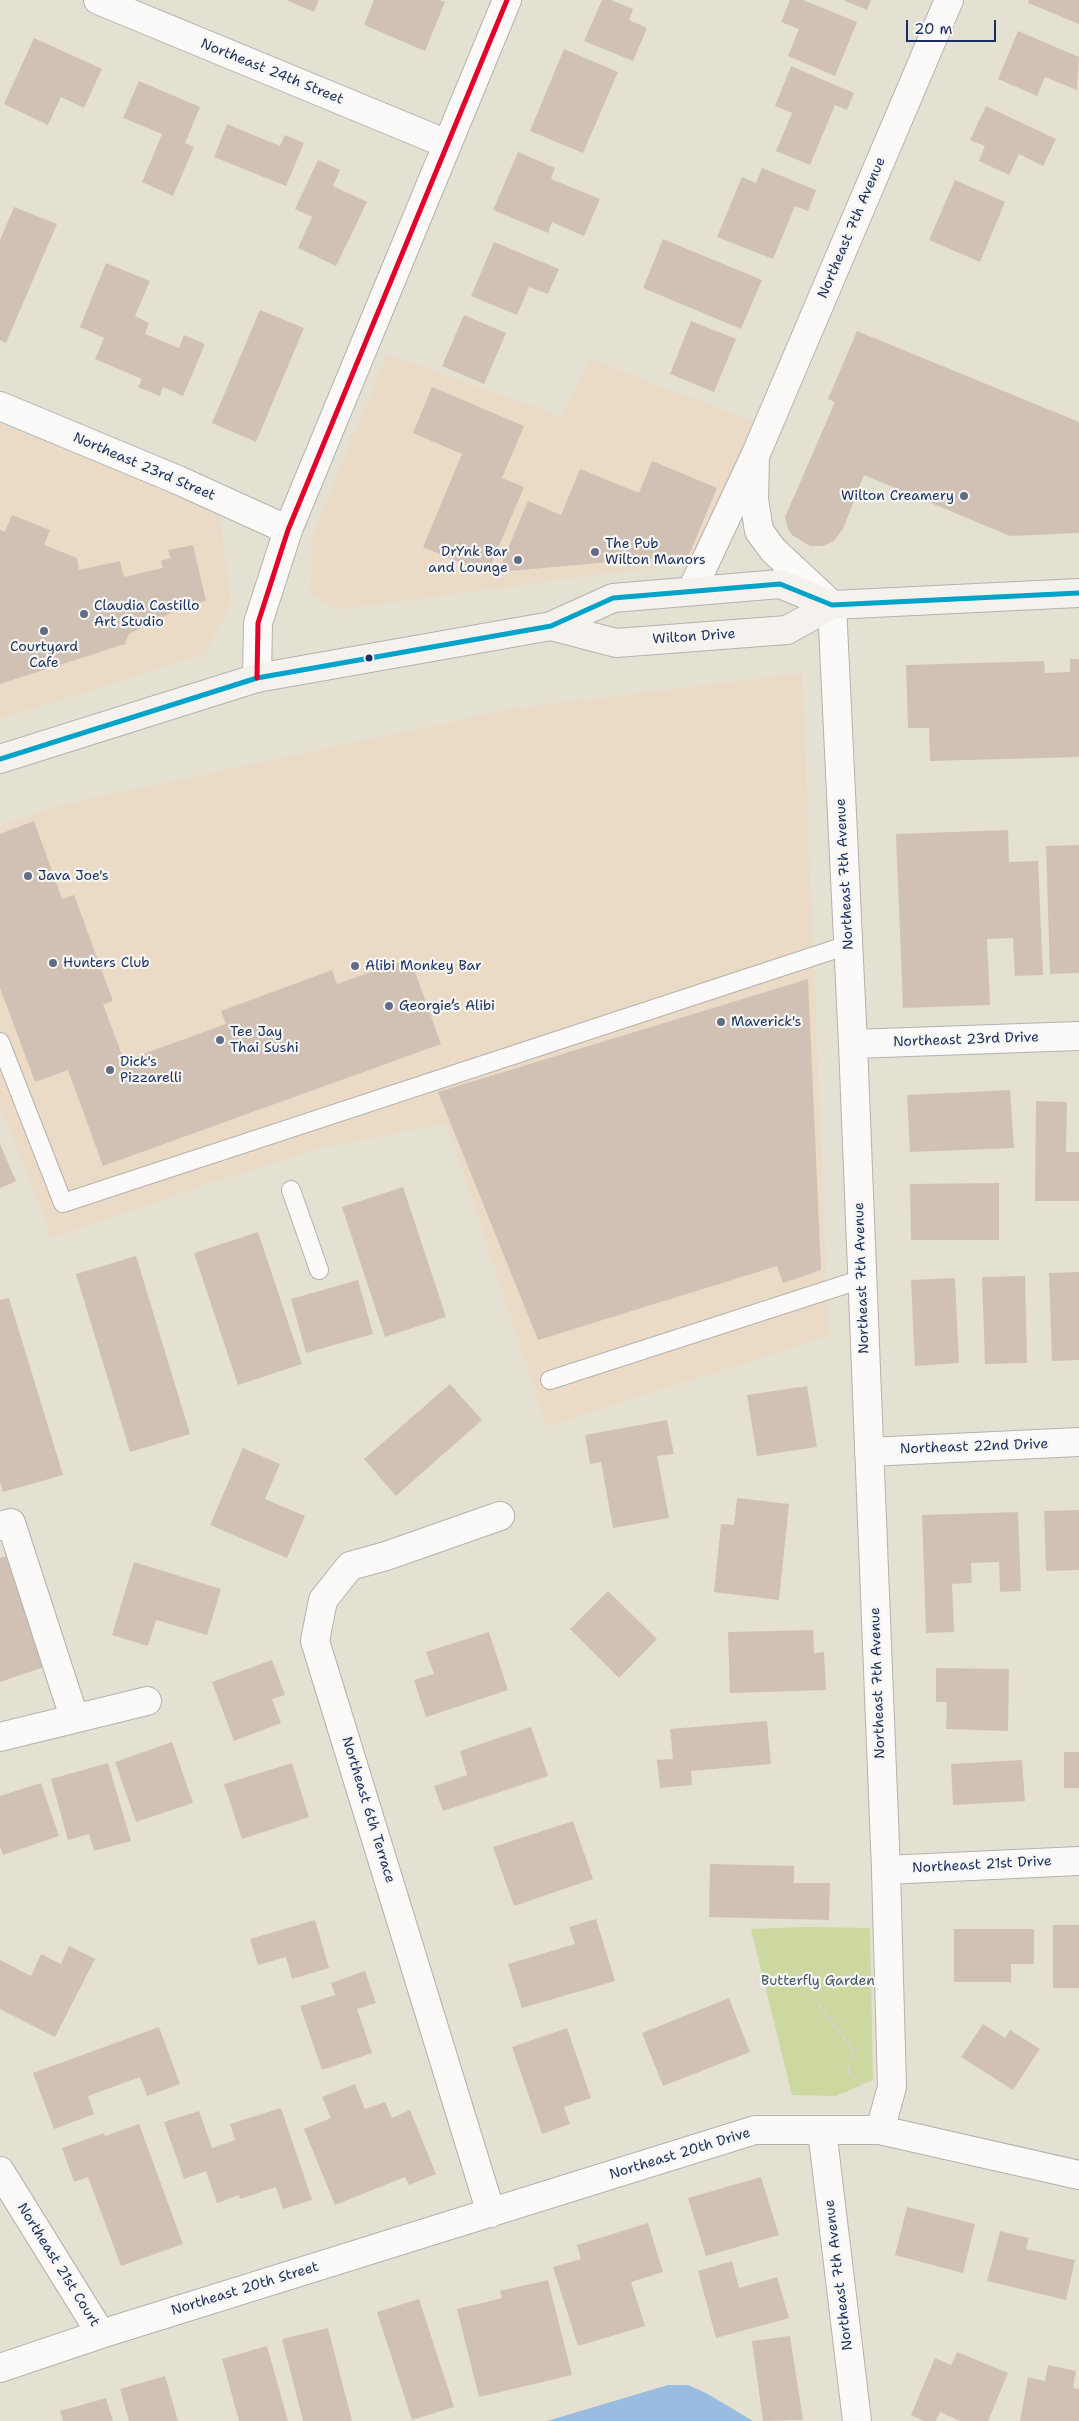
<!DOCTYPE html>
<html>
<head>
<meta charset="utf-8">
<style>
	body { margin:0 }
	#map { position:relative; width:1079px; height:2421px; overflow:hidden; background:#e4e1d3; font-family:"Shantell Sans",sans-serif }
	canvas { display:block }
	.scale { position:absolute; left:906px; top:20px; width:90px; height:22px; box-sizing:border-box; border:2px solid #1b2f5e; border-top:0; padding-left:6px; font-size:15px; line-height:18px; white-space:nowrap; color:#1b2f5e; -webkit-text-stroke:4px #f6f6f2; paint-order:stroke }
</style>
</head>
<body>
<div id="map">
<canvas width="1079" height="2421"></canvas>
<div class="scale">20 m</div>
</div>
<script>
const ctx = document.querySelector('canvas').getContext('2d');
ctx.lineJoin = 'round';
function fill(path, color) { ctx.fillStyle = color; ctx.fill(path, 'evenodd'); }
const poly = rows => new Path2D(rows.map(r => 'M' + r).join(''));
function trace(path, color, width, dash) { ctx.strokeStyle = color; ctx.lineWidth = width; ctx.lineCap = dash ? 'butt' : 'round'; ctx.setLineDash(dash || []); ctx.stroke(path); }
function write(font, color, halo, rows, align = 'center') {
  ctx.font = font + ' "Shantell Sans",sans-serif'; ctx.lineWidth = 4.5; ctx.setLineDash([]); ctx.textBaseline = 'middle'; ctx.strokeStyle = halo; ctx.fillStyle = color; for (const [text, x, y, turn = 0] of rows) {
    ctx.save(); ctx.translate(x, y); ctx.rotate((+turn || 0) * Math.PI / 180); ctx.textAlign = isNaN(turn) ? turn : align; if (halo) ctx.strokeText(text, 0, 0); ctx.fillText(text, 0, 0); ctx.restore();
  }
}
fill(poly([
	[387,354,562,417,590,359,756,423,696,562,333,610,310,592,313,534],
	[0,423,219,513,231,603,205,654,0,719],
	[802,673,829,1336,547,1426,447,1123,320,1148,207,1184,52,1238,0,1105,0,825,66,804,511,709]
]), '#ebdac6');
fill(poly([
	[806,1927,870,1928,873,2080,836,2096,792,2095,751,1929]
]), '#ccd89f');
fill(poly([
	[668,2385,688,2385,706,2393,753,2421,547,2421]
]), '#98bde0');
fill(poly([
	[286,0,319,0,314,12],
	[374,0,440,0,445,2,425,51,364,25],
	[602,0,611,0,633,9,629,20,647,28,633,61,584,41],
	[790,0,803,0,857,22,835,76,788,56,799,29,781,22],
	[843,0,871,0,867,10],
	[1029,0,1079,0,1079,24,1028,3],
	[1018,31,1079,57,1077,90,1045,77,1037,96,998,79],
	[34,38,102,69,84,108,61,97,48,125,4,104],
	[564,49,618,72,583,153,530,131],
	[791,66,854,93,847,110,835,105,810,165,776,151,792,113,775,106],
	[139,81,200,107,185,143,194,147,173,196,142,182,162,134,123,118],
	[986,106,1056,139,1043,166,1019,154,1009,175,979,161,985,146,970,140],
	[227,124,280,146,285,135,304,143,286,186,214,157],
	[518,152,555,168,551,179,600,199,584,236,552,222,548,233,493,210],
	[318,160,340,170,333,186,367,202,336,266,298,248,312,217,295,209],
	[762,168,816,190,808,211,795,206,773,259,717,237,742,177,756,183],
	[955,180,1005,202,980,262,929,240],
	[14,207,57,224,6,343,0,340,0,240],
	[663,239,762,280,741,329,643,288],
	[494,242,559,269,548,294,529,287,517,315,471,296],
	[106,263,150,281,135,316,149,323,145,334,179,348,184,335,205,344,183,396,163,387,160,396,138,387,142,379,95,359,104,338,80,327],
	[260,310,304,328,256,442,212,423],
	[464,315,506,333,484,384,442,366],
	[691,321,736,339,714,392,670,374],
	[857,331,1079,422,1079,533,1010,536,864,475,843,529,834,541,822,546,810,546,792,535,788,529,785,517,835,402,828,399],
	[432,387,524,426,502,478,524,487,487,574,423,547,462,454,413,433],
	[652,461,717,488,689,555,498,572,528,501,561,515,580,469,639,493],
	[12,515,50,530,44,545,77,558,79,570,120,561,124,577,163,568,161,561,171,558,168,550,193,545,206,601,185,606,129,634,125,644,0,684,0,530,5,532],
	[1070,659,1079,659,1079,757,930,761,929,728,908,728,906,665,1044,661,1045,673,1070,672],
	[34,821,62,899,74,895,113,1001,103,1004,124,1061,226,1024,221,1011,332,970,337,984,410,958,441,1044,103,1166,68,1070,35,1082,0,988,0,834],
	[1008,830,1009,862,1038,861,1043,975,1015,976,1013,938,987,939,990,1005,903,1008,896,834],
	[1079,845,1079,973,1050,974,1046,846],
	[808,979,821,1270,783,1283,777,1266,538,1340,438,1092],
	[1010,1090,1014,1148,910,1152,907,1095],
	[1036,1101,1067,1102,1066,1152,1079,1152,1079,1201,1035,1201],
	[0,1144,16,1181,0,1188],
	[999,1183,999,1240,911,1240,910,1184],
	[403,1187,446,1317,385,1337,342,1207],
	[258,1232,302,1364,238,1385,194,1253],
	[136,1256,190,1434,130,1452,76,1274],
	[1079,1272,1079,1360,1052,1361,1049,1273],
	[1025,1276,1027,1363,985,1364,982,1277],
	[955,1278,959,1363,915,1366,911,1280],
	[358,1280,373,1334,306,1353,291,1299],
	[9,1298,63,1475,3,1492,0,1482,0,1300],
	[450,1384,482,1420,396,1496,364,1459],
	[807,1386,817,1447,757,1456,747,1395],
	[667,1420,674,1454,657,1456,669,1518,613,1528,601,1462,590,1464,585,1435],
	[243,1448,280,1464,265,1499,305,1516,287,1558,210,1525],
	[737,1498,789,1504,779,1600,714,1592,721,1524,734,1525],
	[1079,1510,1079,1570,1046,1571,1044,1511],
	[1018,1512,1021,1591,1000,1592,999,1562,971,1563,972,1583,952,1584,954,1632,926,1633,922,1515],
	[6,1556,44,1667,0,1682,0,1558],
	[134,1562,221,1589,207,1635,156,1620,148,1646,112,1635],
	[608,1591,657,1639,619,1678,570,1629],
	[813,1630,814,1653,824,1652,826,1690,730,1693,728,1632],
	[489,1632,508,1690,426,1717,414,1680,434,1674,426,1652],
	[272,1660,285,1695,272,1699,281,1723,234,1741,212,1682],
	[936,1668,1009,1669,1008,1731,946,1729,947,1702,936,1702],
	[767,1721,771,1764,691,1771,692,1785,660,1788,657,1760,673,1759,670,1729],
	[531,1727,548,1776,443,1811,434,1786,467,1775,460,1751],
	[172,1742,193,1803,136,1822,115,1762],
	[1064,1752,1079,1752,1079,1788,1064,1788],
	[1022,1760,1025,1801,953,1805,951,1764],
	[108,1763,131,1841,94,1851,89,1834,68,1840,51,1779],
	[292,1763,309,1817,242,1839,224,1784],
	[41,1783,59,1836,3,1855,0,1847,0,1796],
	[573,1821,593,1879,514,1906,493,1847],
	[710,1864,794,1866,794,1883,830,1883,829,1920,709,1917],
	[596,1919,615,1981,522,2008,508,1964,575,1944,569,1927],
	[315,1920,329,1968,292,1979,286,1957,258,1965,250,1939],
	[1053,1925,1079,1925,1079,1988,1053,1988],
	[954,1929,1034,1929,1034,1964,1011,1964,1011,1982,954,1982],
	[69,1946,95,1959,55,2037,0,2009,0,1960,31,1976,41,1954,61,1964],
	[365,1971,376,2003,357,2009,372,2053,322,2070,300,2006,335,1995,331,1983],
	[729,1998,750,2052,663,2086,642,2033],
	[983,2024,1005,2038,1010,2030,1040,2049,1013,2090,961,2057],
	[159,2027,180,2084,147,2096,140,2077,88,2096,94,2114,54,2129,33,2073],
	[567,2028,591,2098,564,2107,570,2124,542,2134,512,2047],
	[355,2084,365,2109,385,2102,392,2118,410,2110,436,2174,409,2185,405,2177,335,2205,304,2129,331,2118,322,2097],
	[281,2108,312,2200,283,2209,276,2187,240,2199,239,2195,217,2203,206,2171,184,2179,164,2122,199,2111,212,2148,235,2140,230,2124],
	[139,2124,183,2244,121,2266,88,2177,74,2182,62,2148,104,2133,105,2136],
	[761,2177,779,2235,706,2256,688,2198],
	[907,2207,975,2224,963,2273,895,2255],
	[648,2223,663,2272,631,2282,645,2326,578,2346,553,2267,581,2259,577,2245],
	[1000,2231,1029,2238,1026,2249,1075,2260,1066,2300,987,2281],
	[732,2261,739,2288,777,2277,789,2318,716,2338,698,2271],
	[548,2280,572,2375,479,2397,457,2309,502,2298,500,2291],
	[419,2299,454,2407,412,2420,377,2312],
	[328,2328,352,2421,303,2421,282,2339],
	[790,2336,803,2420,763,2421,752,2341],
	[267,2346,288,2421,239,2421,222,2359],
	[957,2352,1008,2373,988,2421,960,2421,940,2412,936,2421,924,2421,911,2415,935,2358,951,2365],
	[1048,2365,1076,2371,1073,2388,1079,2389,1079,2421,1020,2421,1028,2377,1045,2381],
	[165,2376,178,2421,129,2421,120,2389],
	[106,2398,113,2421,63,2421,60,2411]
]), '#d1c1b5');
const service = poly([
	[0,1042,63,1203,848,945],
	[291,1190,319,1270],
	[550,1380,862,1279]
]);
const minor = poly([
	[98,0,447,144],
	[0,406,178,480,288,530],
	[755,456,754,499,759,531,773,550,832,605,853,1044,886,1870,892,2087,880,2130],
	[692,590,755,456,949,0],
	[853,1044,1079,1036],
	[869,1452,1079,1442],
	[0,1526,11,1523,74,1717],
	[0,1737,147,1701],
	[886,1870,1079,1861],
	[822,2130,857,2421],
	[0,2171,101,2334],
	[491,2213,315,1641,323,1600,350,1566,386,1556,500,1516],
	[0,2368,101,2334,755,2130,880,2130,1079,2175]
]);
const tertiary = poly([
	[257,678,258,623,288,530,507,0]
]);
const secondary = poly([
	[551,626,616,643,787,630,832,605],
	[0,759,257,678,551,626,613,598,780,584,832,605,1079,593]
]);
trace(service, '#b2b2ae', 20);
trace(minor, '#b2b2ae', 30);
trace(tertiary, '#b2b2ae', 30);
trace(secondary, '#b2b2ae', 30);
trace(poly([
	[814,1998,853,2050,847,2071,862,2085]
]), '#d3d3d2', 3, [4, 4]);
trace(service, '#fbfaf8', 18);
trace(minor, '#fbfaf8', 28);
trace(tertiary, '#fbfaf8', 28);
trace(secondary, '#f5f2ee', 28);
trace(poly([
	[0,759,257,678,551,626,613,598,780,584,832,605,1079,593]
]), '#01a3c8', 5);
trace(poly([
	[257,678,258,623,288,530,507,0]
]), '#e4002b', 5);
for (const [x, y, r, color] of [
	[964,496,5,"#616d87"],
	[595,552,5,"#616d87"],
	[518,560,5,"#616d87"],
	[84,614,5,"#616d87"],
	[44,631,5,"#616d87"],
	[369,658,4.5,"#1b2f5e"],
	[28,876,5,"#616d87"],
	[53,963,5,"#616d87"],
	[355,966,5,"#616d87"],
	[389,1006,5,"#616d87"],
	[721,1022,5,"#616d87"],
	[220,1040,5,"#616d87"],
	[110,1070,5,"#616d87"]
]) { const dot = new Path2D(); dot.arc(x, y, r, 0, 2 * Math.PI); ctx.fillStyle = color; ctx.fill(dot); trace(dot, '#f6f6f2', 2); }
write('14px', '#1b2f5e', '#f6f6f2', [
	["Northeast 24th Street",272,72,22],
	["Northeast 7th Avenue",852,228,-67],
	["Northeast 23rd Street",144,467,23],
	["Wilton Drive",694,637,-4],
	["Northeast 7th Avenue",845,874,-93],
	["Northeast 23rd Drive",966,1040,-2],
	["Northeast 7th Avenue",862,1278,-92],
	["Northeast 22nd Drive",974,1447,-2],
	["Northeast 7th Avenue",878,1683,-92],
	["Northeast 6th Terrace",368,1810,73],
	["Northeast 21st Drive",982,1865,-3],
	["Northeast 20th Drive",680,2154,-17],
	["Northeast 21st Court",58,2265,58],
	["Northeast 7th Avenue",839,2275,-97],
	["Northeast 20th Street",245,2289,-17]
]);
write('14px', '#1b2f5e', '#f6f6f2', [
	["Wilton Creamery",954,496,"right"],
	["The Pub",605,544],
	["Wilton Manors",605,560],
	["DrYnk Bar",508,552,"right"],
	["and Lounge",508,568,"right"],
	["Claudia Castillo",94,606],
	["Art Studio",94,622],
	["Courtyard",44,647,"center"],
	["Cafe",44,663,"center"],
	["Java Joe's",38,876],
	["Hunters Club",63,963],
	["Alibi Monkey Bar",365,966],
	["Georgie’s Alibi",399,1006],
	["Maverick's",731,1022],
	["Tee Jay",230,1032],
	["Thai Sushi",230,1048],
	["Dick's",120,1062],
	["Pizzarelli",120,1078]
], 'left');
write('14px', '#425764', '#f6f6f2', [
	["Butterfly Garden",818,1981]
]);
</script>
</body>
</html>
